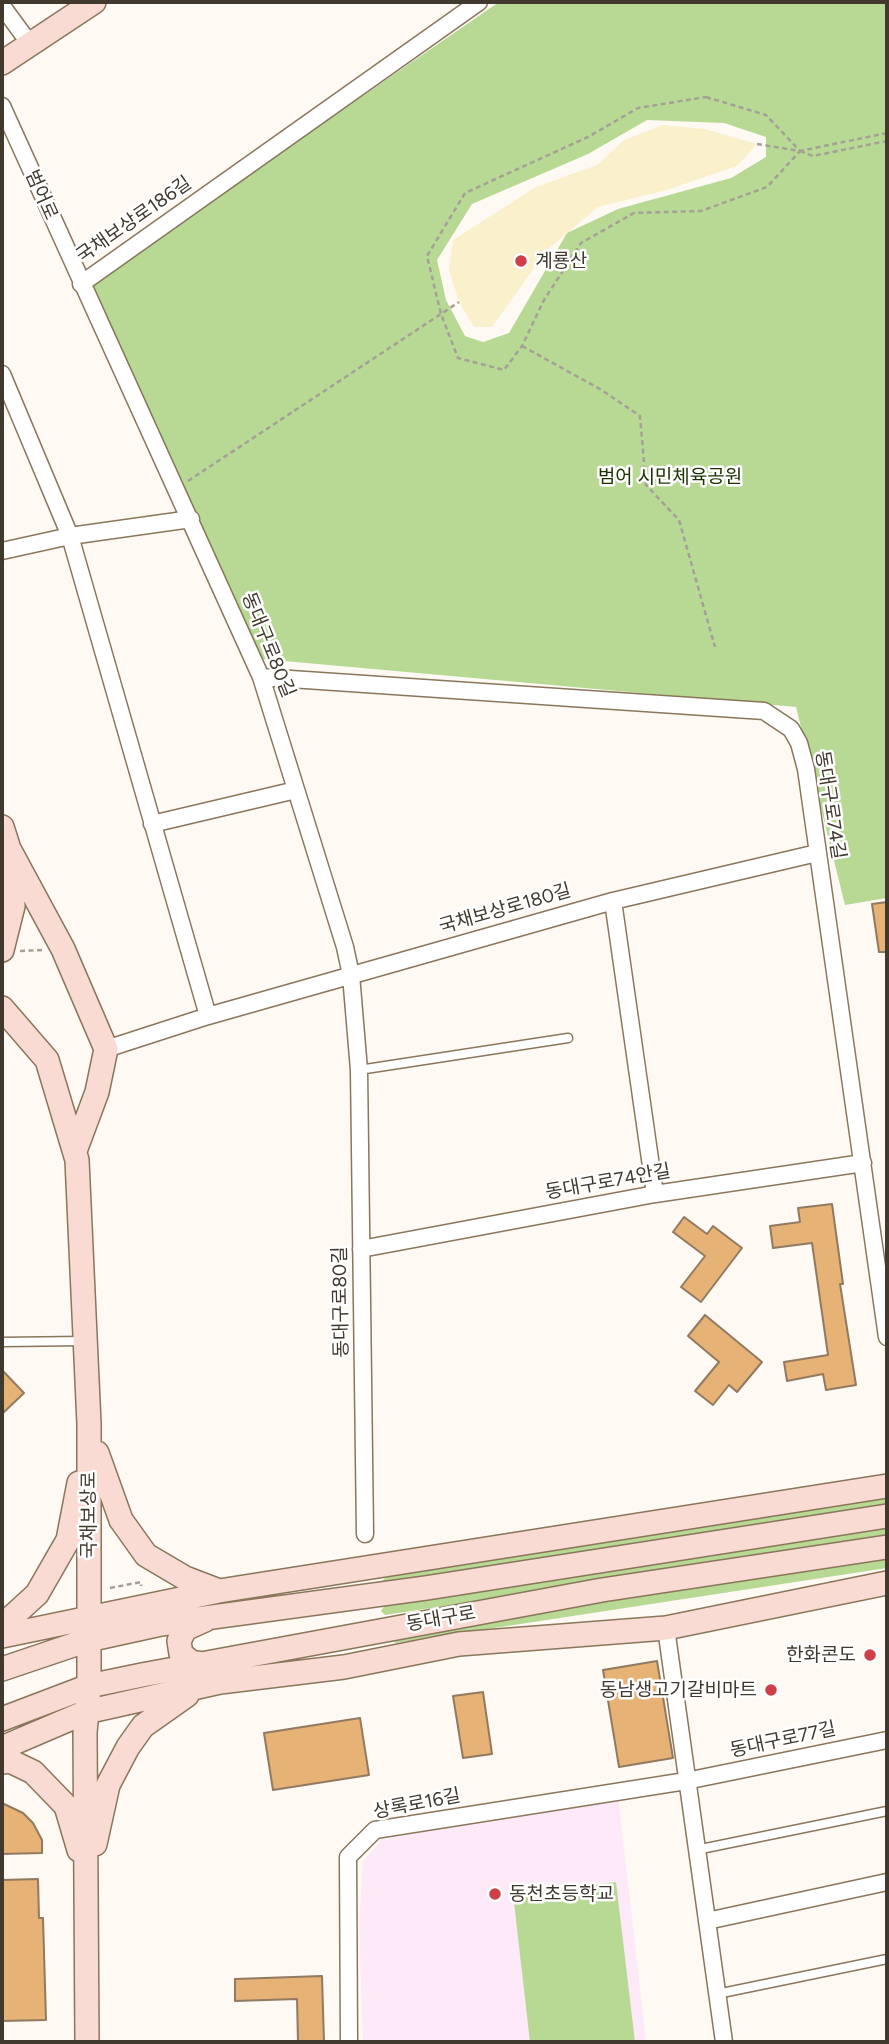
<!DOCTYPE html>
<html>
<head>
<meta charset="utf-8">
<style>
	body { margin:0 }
	#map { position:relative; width:889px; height:2044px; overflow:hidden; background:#fef9f3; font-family:Figtree,sans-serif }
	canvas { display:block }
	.frame { position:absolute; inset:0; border:4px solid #41392d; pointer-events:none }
</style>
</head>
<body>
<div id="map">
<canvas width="889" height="2044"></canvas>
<div class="frame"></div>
</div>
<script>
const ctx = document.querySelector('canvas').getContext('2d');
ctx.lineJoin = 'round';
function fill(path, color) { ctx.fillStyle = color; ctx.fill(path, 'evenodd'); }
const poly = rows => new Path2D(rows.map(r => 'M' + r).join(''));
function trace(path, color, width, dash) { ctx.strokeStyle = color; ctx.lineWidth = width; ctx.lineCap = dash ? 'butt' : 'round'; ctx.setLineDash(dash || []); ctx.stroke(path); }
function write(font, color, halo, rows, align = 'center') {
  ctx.font = font + ' Figtree,"Noto Sans KR",sans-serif'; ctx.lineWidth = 5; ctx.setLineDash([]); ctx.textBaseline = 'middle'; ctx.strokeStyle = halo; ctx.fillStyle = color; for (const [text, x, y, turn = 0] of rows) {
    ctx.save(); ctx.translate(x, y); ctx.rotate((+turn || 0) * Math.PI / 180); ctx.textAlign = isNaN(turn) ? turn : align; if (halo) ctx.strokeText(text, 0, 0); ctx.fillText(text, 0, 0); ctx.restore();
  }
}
fill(poly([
	[618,1796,646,2042,363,2042,359,1925,363,1862,381,1840]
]), '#fde9f8');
fill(poly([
	[499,2,887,2,887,898,845,905,796,707,262,659,91,283],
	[647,120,724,123,766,137,766,157,731,178,618,209,567,233,509,333,483,342,465,336,446,300,437,260,472,204,588,154],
	[887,1498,887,1510,386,1587,381,1582,386,1577],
	[887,1527,887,1539,385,1615,381,1611,385,1605],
	[887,1556,887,1568,396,1643,391,1639,396,1633],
	[616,1882,635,2042,530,2042,513,1894]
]), '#b7d994');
fill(poly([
	[663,125,705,129,757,144,737,166,667,190,598,207,546,251,492,327,474,327,459,302,449,270,453,240,536,187,597,165,624,140]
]), '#faf0cb');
const building = poly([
	[887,902,887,952,879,952,872,904,887,902],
	[832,1204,843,1284,840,1284,856,1385,826,1390,823,1374,787,1381,784,1362,828,1355,812,1243,773,1248,770,1226,800,1222,798,1208,832,1204],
	[684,1217,707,1234,713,1226,742,1248,701,1302,681,1287,705,1256,673,1232,684,1217],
	[705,1315,762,1362,737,1392,729,1385,713,1405,695,1391,719,1362,688,1336,705,1315],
	[2,1370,24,1393,2,1414,2,1370],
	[657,1661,673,1758,619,1767,603,1670,657,1661],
	[483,1692,492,1754,463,1758,453,1696,483,1692],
	[360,1718,369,1775,273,1790,264,1733,360,1718],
	[2,1803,23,1813,33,1823,42,1840,42,1853,2,1854,2,1803],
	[38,1879,39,1918,43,1918,46,2020,2,2021,2,1880,38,1879],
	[322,1976,324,2042,298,2042,297,1999,235,2001,235,1979,322,1976]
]);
fill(building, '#e7b275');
trace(building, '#917a60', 2);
const service = poly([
	[359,1070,568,1038],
	[2,1342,83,1341],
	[696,1850,887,1811],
	[717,1994,887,1959]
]);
const minor = poly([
	[2,6,30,44],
	[2,106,261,677,345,947,351,975,359,1070,365,1534],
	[81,284,479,2],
	[2,374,70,536,208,1016],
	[2,551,70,536,191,519],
	[261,677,764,711,791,729,799,743,806,769,887,1337],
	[152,824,296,790],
	[613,901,655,1194],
	[106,1049,208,1016,613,901,817,853],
	[361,1249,655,1194,863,1163],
	[666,1628,724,2042],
	[707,1921,887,1882],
	[349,2042,348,1857,375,1830,686,1781,887,1740]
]);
const secondary = poly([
	[2,63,94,2],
	[2,827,9,849,13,906,2,950],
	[9,849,63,949,106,1049,97,1092,75,1151],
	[2,1008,47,1060,77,1160,89,1424,89,1686,85,1733,87,2042],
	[97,1453,121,1520,146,1555,185,1578,219,1591],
	[2,1626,37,1594,68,1540,79,1483],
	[2,1636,219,1591,887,1486],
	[204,1664,191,1662,181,1654,179,1641,185,1629,205,1620],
	[2,1669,88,1640,161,1624,426,1588,887,1516],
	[2,1719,89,1686,142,1675,602,1590,887,1547],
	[2,1748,86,1712,220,1682,344,1667,459,1644,666,1628,887,1583],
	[2,1762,10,1761,33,1772,66,1806,79,1850],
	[95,1844,108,1785,128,1747,143,1726,187,1695]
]);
trace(service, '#8a765b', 11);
trace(minor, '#8a765b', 19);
trace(secondary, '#8a765b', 26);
trace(poly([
	[706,97,766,115,800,151,767,187,701,211,634,213,581,243,544,300,522,346,504,370,458,358,441,314,427,256,465,193,588,137,638,108,706,97],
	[757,144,800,151,887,133],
	[800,151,813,156,887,141],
	[522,346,600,389,640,416,646,485,679,520,715,647],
	[188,481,459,302],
	[20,951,42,950],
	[110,1588,141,1582,141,1586]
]), '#a59f96', 2.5, [5, 3.5]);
trace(service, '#fff', 8);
trace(minor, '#fff', 16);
trace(secondary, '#f9dbd4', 23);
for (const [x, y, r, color] of [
	[521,261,7,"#cf3f47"],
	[870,1655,7,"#cf3f47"],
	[771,1690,7,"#cf3f47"],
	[495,1894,7,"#cf3f47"]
]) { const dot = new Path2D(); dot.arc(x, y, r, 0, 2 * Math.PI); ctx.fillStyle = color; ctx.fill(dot); trace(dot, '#fff', 2.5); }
write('19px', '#41392d', '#fff', [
	["범어로",41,195,66],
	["국채보상로186길",134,220,-35],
	["동대구로80길",268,645,68],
	["동대구로74길",830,805,81],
	["국채보상로180길",505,909,-16],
	["동대구로74안길",608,1182,-10],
	["동대구로80길",341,1302,-91],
	["국채보상로",89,1515,-90],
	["동대구로",441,1619,-10],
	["동대구로77길",783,1740,-12],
	["상록로16길",417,1804,-11]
]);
write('19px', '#41392d', '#fff', [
	["계룡산",535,261],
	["한화콘도",856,1655,"right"],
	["동남생고기갈비마트",757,1690,"right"],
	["동천초등학교",509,1894]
], 'left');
write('19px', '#1c3000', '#fff', [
	["범어 시민체육공원",670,477]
]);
</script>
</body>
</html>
